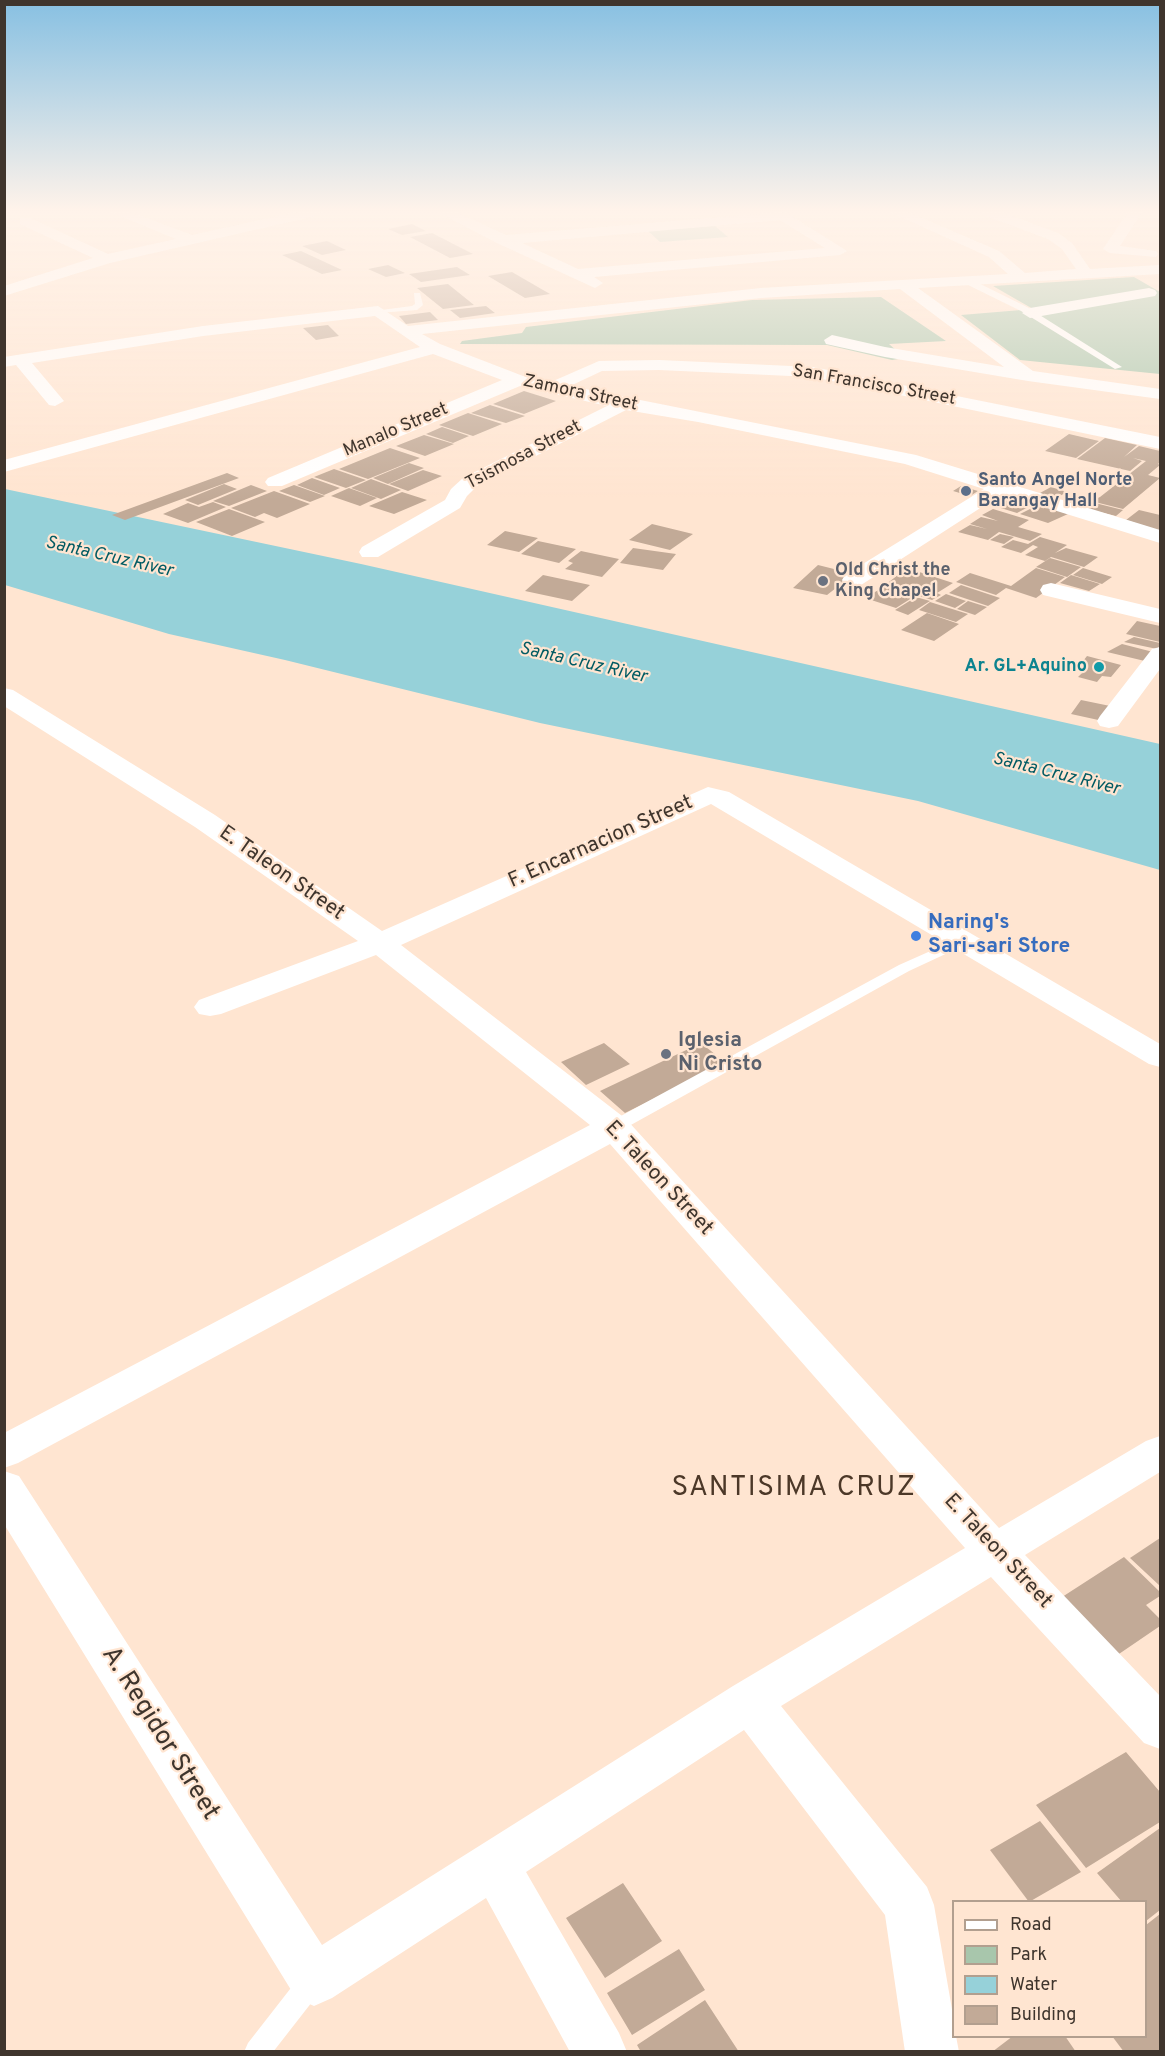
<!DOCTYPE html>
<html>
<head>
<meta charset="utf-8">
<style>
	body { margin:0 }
	#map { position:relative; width:1165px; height:2056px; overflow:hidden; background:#ffe5d1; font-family:Overpass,sans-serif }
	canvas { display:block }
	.frame { position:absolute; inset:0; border:6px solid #3f352d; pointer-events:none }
	.legend { position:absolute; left:952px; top:1900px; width:195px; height:138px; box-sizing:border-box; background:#ffe5d1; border:2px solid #b29f8f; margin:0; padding:8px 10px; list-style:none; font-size:18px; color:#3f352d }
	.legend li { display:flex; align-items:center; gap:12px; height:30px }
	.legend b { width:30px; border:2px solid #b29f8f }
</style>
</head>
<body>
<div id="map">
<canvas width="1165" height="2056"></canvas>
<div class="frame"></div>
<ul class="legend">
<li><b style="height:8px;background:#fff"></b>Road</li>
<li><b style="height:16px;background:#a8c6ac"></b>Park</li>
<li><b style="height:16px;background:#96d1d9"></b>Water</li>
<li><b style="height:16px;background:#c2aa97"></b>Building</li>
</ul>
</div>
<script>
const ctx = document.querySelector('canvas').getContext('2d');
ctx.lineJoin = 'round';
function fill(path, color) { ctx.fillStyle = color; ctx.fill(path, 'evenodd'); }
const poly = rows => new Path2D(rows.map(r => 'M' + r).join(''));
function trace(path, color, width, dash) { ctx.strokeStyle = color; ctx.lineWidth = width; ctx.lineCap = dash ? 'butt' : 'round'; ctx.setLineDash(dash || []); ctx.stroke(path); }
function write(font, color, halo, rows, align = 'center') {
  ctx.font = font + ' Overpass,sans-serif'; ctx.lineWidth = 4.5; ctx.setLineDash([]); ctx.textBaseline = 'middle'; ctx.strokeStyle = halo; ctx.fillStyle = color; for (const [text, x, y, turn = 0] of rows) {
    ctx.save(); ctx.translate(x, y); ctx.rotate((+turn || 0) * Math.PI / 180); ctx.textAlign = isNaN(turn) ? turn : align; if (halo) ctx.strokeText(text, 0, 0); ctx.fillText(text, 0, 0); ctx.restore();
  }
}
fill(poly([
	[715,226,728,237,660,242,648,231],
	[1134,277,1160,292,1160,374,1020,360,961,315,1033,309,993,286],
	[881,297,946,341,889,344,905,358,892,360,827,345,460,344,462,341,522,333,526,327,752,300]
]), '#a8c6ac');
fill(poly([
	[5,489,361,564,1160,744,1160,870,918,801,540,723,285,660,169,634,5,585]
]), '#96d1d9');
fill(poly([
	[412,224,426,231,402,235,388,229],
	[432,233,473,254,450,258,410,237],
	[327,241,346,250,322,255,302,246],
	[301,251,342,270,322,274,282,255],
	[388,265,405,273,386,277,368,269],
	[457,267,470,275,421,282,409,274],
	[512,272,550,294,525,298,488,276],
	[448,284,474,305,443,309,417,288],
	[486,306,495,313,460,318,450,310],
	[430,312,438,320,406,324,399,316],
	[328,325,339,336,316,340,303,328],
	[524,391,556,401,524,414,493,404],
	[490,405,525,416,506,423,471,413],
	[468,413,502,424,473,436,439,425],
	[442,427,469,436,453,443,426,434],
	[1069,434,1099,441,1076,458,1045,451],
	[424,435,454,444,425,456,396,446],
	[1105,438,1137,445,1124,457,1139,446,1160,451,1160,462,1158,464,1160,465,1148,475,1160,478,1123,509,1091,501,1100,497,1146,461,1133,458,1142,461,1130,471,1077,459],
	[390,448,420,458,368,479,339,469],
	[409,463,424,468,388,484,373,478],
	[334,469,366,480,346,488,314,477],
	[423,470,442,476,408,491,389,484],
	[227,473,239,478,125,520,112,515],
	[312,478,340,488,324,495,297,485],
	[371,479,401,490,381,499,351,488],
	[224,484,237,489,198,505,185,500],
	[251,485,267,491,229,506,213,501],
	[294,485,325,496,310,502,279,491],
	[961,486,978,491,970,496,953,491],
	[1051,487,1067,492,1056,498,1040,493],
	[349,488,377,498,360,506,331,496],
	[274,491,310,504,277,518,264,513,255,517,231,508],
	[402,492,427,500,394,514,369,506],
	[1010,495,1036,503,1017,513,991,505],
	[1074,495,1088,498,1078,505,1065,502],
	[213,502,226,507,188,523,163,514,188,503,199,507],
	[1091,502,1123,510,1116,516,1083,508],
	[1040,504,1068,514,1048,523,1020,514],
	[229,509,265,522,232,536,196,522],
	[993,509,1029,520,1018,527,1042,534,1030,541,999,532,988,540,958,532,970,525,987,529,970,524,981,517,998,521,982,515],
	[1139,510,1160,515,1160,531,1126,520],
	[652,524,693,534,670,550,629,540],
	[505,531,538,538,519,552,487,545],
	[1000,534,1014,537,1004,544,990,540],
	[1040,537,1067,545,1055,553,1066,548,1098,557,1084,567,1051,557,1045,561,1025,555,1038,547,1033,545,1021,553,1001,547,1013,540,1028,544],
	[538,541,576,549,559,563,521,554],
	[633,548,676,554,663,570,620,563],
	[581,551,619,559,602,577,565,569,573,563,568,561],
	[1050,558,1081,567,1067,577,1036,567],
	[818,565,854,574,827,595,793,588],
	[907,568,953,583,937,593,941,595,932,600,885,585],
	[1036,568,1065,577,1036,598,1006,588,996,595,956,582,970,573,1011,586],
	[1083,568,1112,577,1102,584,1073,575],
	[543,575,590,585,572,601,525,591],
	[1071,575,1100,584,1089,591,1060,583],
	[961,585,1000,598,988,606,949,593],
	[885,586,915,596,896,608,865,598],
	[946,594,966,601,955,608,935,601],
	[916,597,930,601,908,615,895,610],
	[968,601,987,607,975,615,957,609],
	[930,602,968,614,956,622,919,610],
	[927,613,959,624,934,641,901,630],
	[1137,621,1160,626,1160,642,1126,634],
	[1134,637,1160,643,1160,646,1157,649,1124,642],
	[1122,644,1157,653,1149,662,1107,652],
	[1087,656,1121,665,1111,677,1102,676,1097,682,1078,677,1083,672,1076,670],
	[1081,700,1115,707,1103,721,1071,714],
	[604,1043,630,1064,586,1085,561,1062],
	[701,1043,726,1063,625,1113,600,1091],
	[1160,1538,1160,1586,1130,1558],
	[1124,1557,1160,1592,1160,1596,1146,1605,1160,1619,1160,1626,1116,1656,1059,1599],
	[1126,1752,1160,1792,1160,1822,1086,1868,1036,1805],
	[1040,1821,1081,1872,1029,1902,990,1850],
	[1160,1828,1160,1910,1146,1921,1146,1902,1122,1902,1097,1873],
	[623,1883,662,1941,605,1978,566,1918],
	[1160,1914,1160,2052,1124,2052,1112,2036,1146,2036,1146,1925],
	[679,1949,705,1990,632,2035,607,1993],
	[705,2000,739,2052,641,2052,637,2045],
	[1013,2036,1065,2036,1076,2052,992,2052]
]), '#c2aa97');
fill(poly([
	[964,279,970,279,1027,307,1122,367,1115,369,1021,311,964,283,964,279],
	[414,293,420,293,423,305,417,310,378,313,374,311,412,306,415,304,414,293],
	[962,937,969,941,967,944,909,971,620,1131,614,1132,606,1127,608,1123,899,965,962,937],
	[310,1972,319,1975,322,1984,319,1993,273,2052,244,2052,248,2043,301,1975,310,1972]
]), '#fff');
fill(poly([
	[111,212,130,212,192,235,297,212,322,212,315,216,110,263,4,296,4,286,93,258,20,224,20,218,30,218,108,254,176,239,111,212],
	[438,212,456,212,506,235,785,212,847,251,840,255,594,277,603,283,595,288,497,243,438,212],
	[780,220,825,248,578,269,522,243,780,220],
	[890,212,908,212,999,251,1025,273,1076,269,1062,249,1048,239,984,215,982,212,1001,212,1058,233,1072,243,1090,269,1160,265,1160,274,918,288,1033,371,1160,389,1160,399,1028,381,885,357,826,344,824,340,832,335,885,347,1004,367,900,289,761,298,422,334,440,344,523,376,551,382,599,361,659,360,813,367,1160,437,1160,449,813,377,659,370,602,371,570,386,916,455,1160,530,1160,543,1002,494,861,585,845,585,842,580,845,575,984,489,905,464,698,422,626,410,477,486,467,496,460,508,378,557,362,557,359,552,362,547,445,500,451,489,463,478,607,406,520,386,282,486,268,486,265,482,268,478,502,380,433,354,4,472,4,460,420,347,375,316,203,336,32,363,64,401,55,406,49,405,16,365,4,367,4,357,203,326,378,306,408,326,761,288,1008,274,989,257,890,212],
	[1128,212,1142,212,1120,246,1156,251,1158,254,1156,257,1110,253,1103,249,1128,212],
	[1149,288,1155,290,1157,293,1155,296,1030,318,1022,313,1030,308,1149,288],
	[1051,583,1160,609,1160,623,1043,595,1040,590,1043,585,1051,583],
	[1160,647,1160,669,1118,726,1109,728,1100,726,1097,721,1100,716,1152,649,1160,647],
	[4,688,13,690,215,815,382,931,708,787,729,792,1160,1044,1160,1067,1149,1064,711,804,401,945,626,1119,999,1528,1146,1441,1160,1436,1160,1472,1025,1555,1160,1696,1160,1749,1144,1743,991,1577,781,1706,927,1887,934,1905,954,2021,954,2036,956,2036,959,2052,905,2052,885,1915,744,1730,526,1872,619,2033,627,2052,570,2052,486,1898,332,1998,314,2006,296,1998,4,1524,4,1471,19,1476,322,1945,733,1686,965,1548,610,1144,18,1463,4,1468,4,1433,590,1125,376,955,221,1014,210,1016,199,1014,194,1007,199,1000,358,941,195,827,4,706,4,688]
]), '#fff');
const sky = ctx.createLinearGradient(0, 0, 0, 500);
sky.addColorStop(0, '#87c0e2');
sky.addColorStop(0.42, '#fff3ea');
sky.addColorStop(1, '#fff3ea00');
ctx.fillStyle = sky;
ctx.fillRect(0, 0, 1165, 500);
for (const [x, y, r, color] of [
	[966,491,6,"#5c6f8a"],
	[823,581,6,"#6b7280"],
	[1099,667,6,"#0f9aa8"],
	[916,936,6,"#3f7fe0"],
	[666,1054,6,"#6b7280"]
]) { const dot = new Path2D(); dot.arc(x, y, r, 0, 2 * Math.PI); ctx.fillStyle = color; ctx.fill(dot); trace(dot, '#ffe5d1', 2); }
write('18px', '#3f352d', '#ffe5d1', [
	["San Francisco Street",874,386,10],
	["Zamora Street",580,394,12],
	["Manalo Street",396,431,-23],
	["Tsismosa Street",524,456,-28]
]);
write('bold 18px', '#4e5e75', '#ffe5d1', [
	["Santo Angel Norte",978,481],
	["Barangay Hall",978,502]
], 'left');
write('italic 18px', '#025b63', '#ffe5d1', [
	["Santa Cruz River",109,558,13],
	["Santa Cruz River",583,664,13],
	["Santa Cruz River",1056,775,14]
]);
write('bold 18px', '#5b616d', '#ffe5d1', [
	["Old Christ the",835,571],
	["King Chapel",835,592]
], 'left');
write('bold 18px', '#0d838f', '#ffe5d1', [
	["Ar. GL+Aquino",1087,667]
], 'right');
write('21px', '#3f352d', '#ffe5d1', [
	["F. Encarnacion Street",601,843,-24],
	["E. Taleon Street",281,874,35],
	["E. Taleon Street",658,1179,47],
	["E. Taleon Street",997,1552,47]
]);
write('bold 21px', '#366cbe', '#ffe5d1', [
	["Naring's",928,924],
	["Sari-sari Store",928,948]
], 'left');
write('bold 21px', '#5b616d', '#ffe5d1', [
	["Iglesia",678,1042],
	["Ni Cristo",678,1066]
], 'left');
write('26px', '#3f352d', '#ffe5d1', [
	["A. Regidor Street",159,1734,58]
]);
ctx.letterSpacing = '1.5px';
write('28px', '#4c3828', '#ffe5d1', [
	["SANTISIMA CRUZ",794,1489]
]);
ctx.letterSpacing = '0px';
</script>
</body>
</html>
